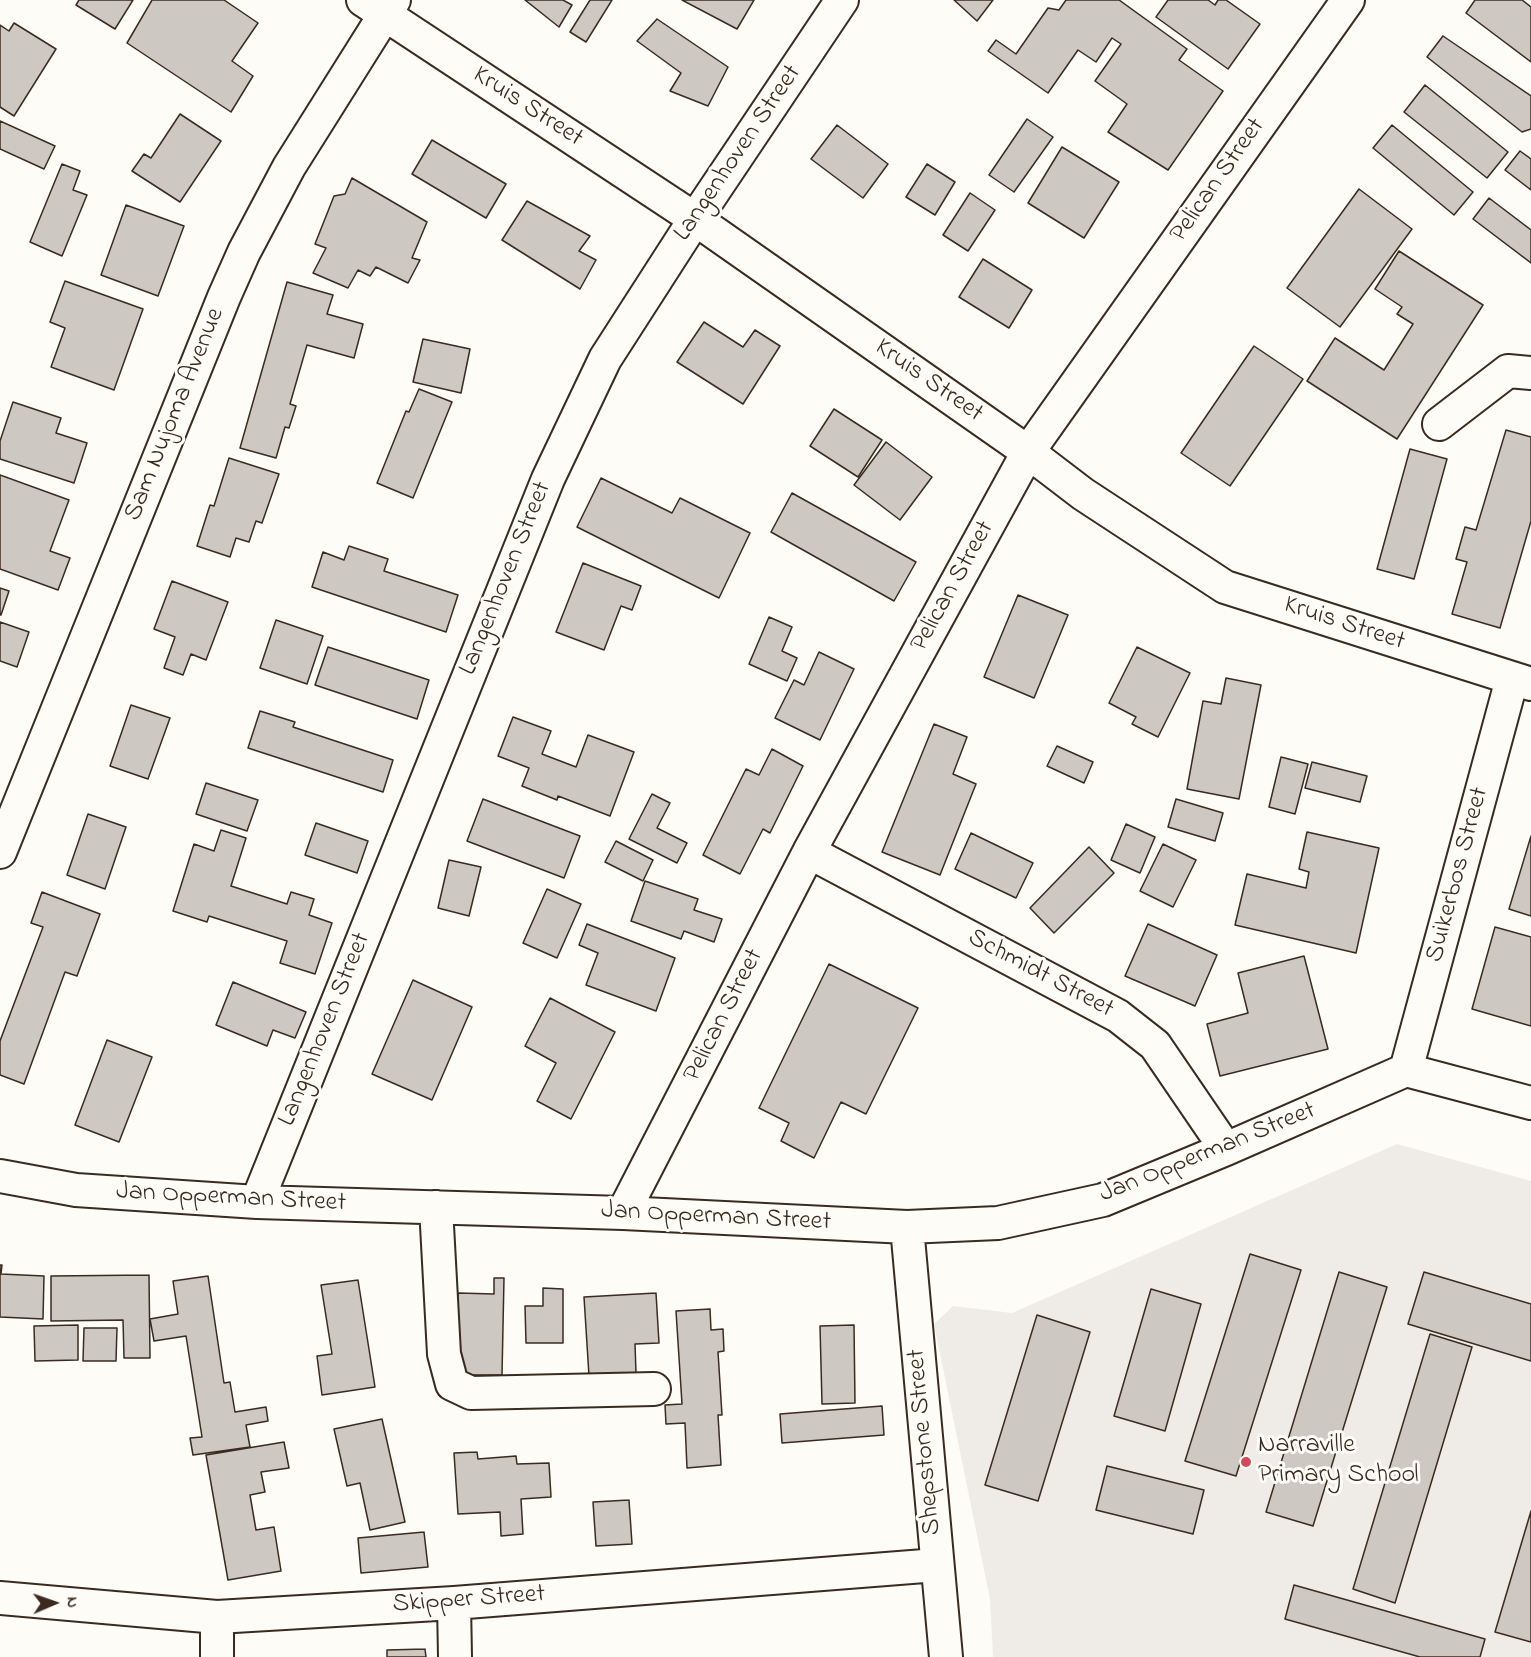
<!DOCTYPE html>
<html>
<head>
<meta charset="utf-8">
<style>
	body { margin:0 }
	#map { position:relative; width:1531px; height:1657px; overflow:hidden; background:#fdfcf7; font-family:"Indie Flower",sans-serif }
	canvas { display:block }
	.north { position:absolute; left:24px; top:1573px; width:60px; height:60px; -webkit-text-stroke:4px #fdfcf7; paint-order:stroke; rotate:88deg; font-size:16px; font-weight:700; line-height:24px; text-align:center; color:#3b2a1e }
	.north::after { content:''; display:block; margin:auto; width:21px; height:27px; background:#3b2a1e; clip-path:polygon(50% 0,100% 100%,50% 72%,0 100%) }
</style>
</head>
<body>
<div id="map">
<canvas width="1531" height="1657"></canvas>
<div class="north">N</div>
</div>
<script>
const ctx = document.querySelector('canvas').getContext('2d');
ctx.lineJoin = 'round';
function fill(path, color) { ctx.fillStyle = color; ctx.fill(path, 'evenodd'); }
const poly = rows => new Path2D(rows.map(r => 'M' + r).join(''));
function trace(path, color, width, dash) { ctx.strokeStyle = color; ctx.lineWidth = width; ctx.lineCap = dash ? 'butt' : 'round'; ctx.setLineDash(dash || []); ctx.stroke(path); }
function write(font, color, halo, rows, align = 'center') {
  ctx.font = font + ' "Indie Flower",sans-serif'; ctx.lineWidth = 6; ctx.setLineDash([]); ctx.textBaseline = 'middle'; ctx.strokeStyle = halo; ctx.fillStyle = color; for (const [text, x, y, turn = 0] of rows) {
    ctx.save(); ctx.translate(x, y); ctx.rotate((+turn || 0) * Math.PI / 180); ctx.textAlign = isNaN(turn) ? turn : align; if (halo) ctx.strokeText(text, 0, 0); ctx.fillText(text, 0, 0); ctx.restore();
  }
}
fill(poly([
	[1397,1144,1531,1181,1531,1657,993,1657,990,1599,934,1324,953,1306,1012,1313]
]), '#efece7');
const building = poly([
	[79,0,133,0,115,29,76,5,79,0],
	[152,0,224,0,258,23,232,61,253,76,231,112,127,43,152,0],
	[525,0,563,0,572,5,559,27,525,0],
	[590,0,612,0,586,42,570,32,590,0],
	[682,0,754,0,737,29,682,0],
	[954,0,993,0,977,21,954,0],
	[1066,0,1119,0,1187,49,1179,60,1223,91,1168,170,1108,132,1127,104,1095,81,1121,44,1112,38,1096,62,1078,50,1048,93,988,51,996,40,1016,54,1048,8,1059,10,1066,0],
	[1168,0,1208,0,1215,5,1218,0,1226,0,1260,24,1228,69,1156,17,1168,0],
	[1475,0,1522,0,1531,7,1531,62,1466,13,1475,0],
	[657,19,728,67,708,106,670,91,681,73,637,41,657,19],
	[14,23,56,49,14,116,0,107,0,25,9,31,14,23],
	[1443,36,1531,96,1531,129,1522,132,1427,57,1443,36],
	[1425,85,1508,152,1487,178,1404,112,1425,85],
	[180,114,221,141,180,202,132,171,144,154,151,158,180,114],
	[1027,119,1053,137,1014,192,989,175,1027,119],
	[0,121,55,146,44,169,0,149,0,121],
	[837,125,888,164,863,198,811,159,837,125],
	[1392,125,1473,192,1454,215,1373,148,1392,125],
	[432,140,506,184,486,218,412,174,432,140],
	[1062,147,1119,182,1084,238,1028,203,1062,147],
	[1520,151,1531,159,1531,190,1505,170,1520,151],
	[62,164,80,171,73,190,87,195,62,256,30,242,62,164],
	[927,164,955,182,935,215,906,197,927,164],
	[352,178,427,222,412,258,420,260,408,283,376,267,370,276,358,270,348,288,313,273,326,248,315,244,334,196,345,194,352,178],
	[1359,189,1412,229,1340,327,1287,288,1359,189],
	[970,193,995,210,968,251,943,235,970,193],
	[1489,198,1531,230,1531,263,1473,219,1489,198],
	[527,201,590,236,579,251,596,260,580,289,502,240,527,201],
	[126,205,184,226,158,296,101,275,126,205],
	[1399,251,1483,305,1397,439,1307,381,1335,338,1384,370,1413,324,1397,314,1402,307,1375,289,1399,251],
	[983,259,1032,290,1009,328,959,297,983,259],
	[65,281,143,309,114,390,51,367,65,328,50,322,65,281],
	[287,282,333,295,327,314,363,324,354,358,307,345,290,404,296,406,289,428,285,427,276,458,240,448,287,282],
	[704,322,743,347,755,330,780,346,743,404,677,362,704,322],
	[423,339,470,349,461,393,413,382,423,339],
	[1254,346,1303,379,1230,486,1181,453,1254,346],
	[419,389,452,402,413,498,377,483,406,411,409,412,419,389],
	[13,402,61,418,56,433,87,443,74,483,0,459,0,441,13,402],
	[834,409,882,440,858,477,810,446,834,409],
	[1506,430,1531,437,1531,521,1500,628,1452,614,1467,562,1456,559,1465,527,1476,530,1506,430],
	[886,442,932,477,900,520,854,485,886,442],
	[1410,449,1447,459,1414,579,1377,569,1410,449],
	[229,458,279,474,262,523,256,521,249,542,236,538,230,557,197,546,210,505,214,506,229,458],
	[0,475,69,500,50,551,70,558,58,590,0,569,0,475],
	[601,478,672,513,680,498,750,533,719,598,577,527,601,478],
	[792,493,916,562,894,601,771,532,792,493],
	[349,546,388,559,384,571,458,595,446,632,312,587,323,552,344,560,349,546],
	[583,563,641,586,632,610,621,606,604,650,556,632,583,563],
	[172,581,228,602,206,660,191,654,183,675,164,668,175,637,154,629,172,581],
	[0,588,9,591,1,615,0,615,0,588],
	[1018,595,1068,615,1034,698,984,677,1018,595],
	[769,617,792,627,782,651,797,658,787,681,749,664,769,617],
	[276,620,323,636,307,684,260,668,276,620],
	[0,622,29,632,17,667,0,661,0,622],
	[328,647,429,680,417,719,315,685,328,647],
	[1137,647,1190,673,1158,737,1132,724,1136,717,1109,703,1137,647],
	[819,652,854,669,820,740,775,718,794,680,804,685,819,652],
	[1226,678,1261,685,1239,799,1187,789,1203,701,1221,704,1226,678],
	[131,705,170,718,148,779,110,766,131,705],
	[260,711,295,722,293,727,393,760,383,792,248,748,260,711],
	[513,717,551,731,542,754,576,767,588,735,634,752,610,816,558,796,557,800,522,786,529,768,498,756,513,717],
	[934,724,967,737,953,774,976,784,940,875,882,852,934,724],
	[1057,746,1093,762,1084,783,1047,766,1057,746],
	[772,749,803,766,770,833,763,829,740,874,703,855,746,769,759,775,772,749],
	[1281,757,1308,764,1295,814,1269,807,1281,757],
	[1312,762,1367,776,1360,802,1305,788,1312,762],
	[206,783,258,800,247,831,196,814,206,783],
	[652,794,670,803,657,828,687,843,677,863,629,839,652,794],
	[483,799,580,836,564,878,467,841,483,799],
	[1176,799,1223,813,1215,841,1168,827,1176,799],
	[88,814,126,827,105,889,67,875,88,814],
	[316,823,368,841,357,873,305,855,316,823],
	[1126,824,1155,837,1140,873,1111,860,1126,824],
	[221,830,246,838,231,886,287,904,291,892,314,899,309,915,332,923,315,974,280,963,287,941,209,916,207,922,173,911,194,844,214,851,221,830],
	[1307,832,1379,848,1356,953,1235,925,1247,874,1306,888,1309,872,1299,869,1307,832],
	[971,833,1033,863,1016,898,955,869,971,833],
	[1531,836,1531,916,1509,909,1531,836],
	[616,841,653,860,643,881,605,862,616,841],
	[1163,844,1196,860,1173,907,1140,891,1163,844],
	[1089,847,1114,873,1054,933,1030,908,1089,847],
	[449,860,481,867,469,916,438,908,449,860],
	[645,881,698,899,694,910,722,919,714,942,684,931,681,939,631,921,645,881],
	[547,889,581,904,557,958,523,943,547,889],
	[42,892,100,914,77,976,65,972,24,1084,0,1075,0,1041,43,927,31,923,42,892],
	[587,924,675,958,656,1011,586,985,598,953,579,945,587,924],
	[1148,924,1217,955,1195,1006,1125,976,1148,924],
	[1495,927,1531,937,1531,1026,1472,1009,1495,927],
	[1304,956,1328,1049,1220,1076,1207,1024,1248,1013,1238,973,1304,956],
	[829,964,918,1008,866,1114,841,1102,814,1158,781,1141,789,1123,759,1108,829,964],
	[413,980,472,1007,432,1100,372,1074,413,980],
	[233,982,306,1012,295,1038,273,1030,267,1046,216,1025,233,982],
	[550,998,615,1032,571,1119,537,1101,556,1063,525,1046,550,998],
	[107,1040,152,1057,119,1142,75,1125,107,1040],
	[1250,1254,1301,1270,1236,1476,1185,1461,1250,1254],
	[0,1265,2,1265,1,1274,44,1276,43,1319,0,1317,0,1265],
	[1339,1272,1387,1287,1313,1526,1266,1512,1339,1272],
	[1424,1272,1531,1304,1531,1361,1408,1324,1424,1272],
	[149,1275,150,1358,124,1358,123,1320,51,1321,51,1276,149,1275],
	[208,1276,224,1383,230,1382,235,1412,266,1407,268,1421,246,1425,250,1447,193,1455,190,1438,202,1437,186,1336,154,1341,150,1319,178,1314,173,1281,208,1276],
	[494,1278,504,1278,502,1375,457,1375,458,1293,494,1294,494,1278],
	[358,1280,375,1387,322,1395,317,1356,332,1354,321,1285,358,1280],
	[543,1288,563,1289,563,1343,526,1343,525,1306,543,1306,543,1288],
	[1151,1289,1201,1304,1165,1431,1114,1416,1151,1289],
	[656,1293,659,1343,635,1344,636,1373,589,1376,584,1297,656,1293],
	[710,1309,711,1330,723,1329,724,1351,718,1352,722,1415,718,1415,721,1465,687,1468,685,1423,666,1424,665,1405,682,1404,676,1311,710,1309],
	[1037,1315,1090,1332,1038,1501,985,1485,1037,1315],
	[78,1325,78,1360,35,1361,34,1326,78,1325],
	[854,1325,855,1403,822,1404,820,1326,854,1325],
	[84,1328,117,1328,116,1361,83,1361,84,1328],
	[1430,1334,1472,1347,1395,1603,1353,1589,1430,1334],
	[882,1406,884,1435,782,1443,780,1414,882,1406],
	[382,1419,405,1522,370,1530,360,1483,347,1486,334,1429,382,1419],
	[284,1442,289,1468,261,1472,265,1492,250,1495,256,1530,274,1527,281,1571,228,1580,206,1455,284,1442],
	[477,1452,478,1459,516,1456,517,1464,549,1463,551,1497,521,1499,523,1534,501,1536,500,1512,458,1514,454,1453,477,1452],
	[1107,1466,1204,1490,1193,1534,1096,1510,1107,1466],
	[629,1500,632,1544,596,1546,593,1502,629,1500],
	[1531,1511,1531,1642,1495,1632,1531,1511],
	[424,1532,428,1567,361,1573,358,1538,424,1532],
	[1294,1585,1485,1639,1480,1657,1420,1657,1285,1619,1294,1585],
	[425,1649,426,1657,387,1657,387,1650,425,1649]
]);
fill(building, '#cdc8c2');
trace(building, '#3b2a1e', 1.5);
const minor = poly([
	[363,0,695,219,1028,452,1083,494,1225,587,1531,684],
	[1439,424,1508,371,1531,373],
	[0,852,224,297,244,252,289,167,394,0],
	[809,852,1118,1016,1155,1045,1226,1149],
	[1406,1070,1512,679],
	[1406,1070,1531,1103],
	[0,1176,76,1190,257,1202,623,1213,907,1227,998,1223,1103,1200,1226,1149,1406,1070],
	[257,1202,548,479,605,359,695,219,842,0],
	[436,1207,444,1354,452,1384,471,1393,654,1389],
	[623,1213,809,852,1028,452,1348,0],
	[907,1227,946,1657],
	[0,1598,217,1617,454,1603,937,1565],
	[454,1603,455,1657],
	[217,1617,217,1657]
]);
trace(minor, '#3b2a1e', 36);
trace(minor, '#fdfcf7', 32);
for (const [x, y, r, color] of [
	[1246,1462,6,"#d1495b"]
]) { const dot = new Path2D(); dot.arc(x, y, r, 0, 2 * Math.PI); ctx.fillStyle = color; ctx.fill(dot); trace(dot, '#fdfcf7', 2); }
write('26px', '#3b2a1e', '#fdfcf7', [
	["Kruis Street",527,108,33],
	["Langenhoven Street",739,154,-56],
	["Pelican Street",1219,181,-55],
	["Kruis Street",928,382,35],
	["Sam Nujoma Avenue",176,415,-68],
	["Langenhoven Street",507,579,-68],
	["Pelican Street",954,587,-61],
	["Kruis Street",1344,625,18],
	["Suikerbos Street",1459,875,-75],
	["Schmidt Street",1040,975,28],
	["Pelican Street",725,1016,-63],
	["Langenhoven Street",326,1030,-68],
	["Jan Opperman Street",1208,1154,-22],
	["Jan Opperman Street",231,1199,3],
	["Jan Opperman Street",716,1218,3],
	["Shepstone Street",926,1442,-95],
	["Skipper Street",469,1601,-4]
]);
write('26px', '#3b2a1e', '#fdfcf7', [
	["Narraville",1258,1447],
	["Primary School",1258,1477]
], 'left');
</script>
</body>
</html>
